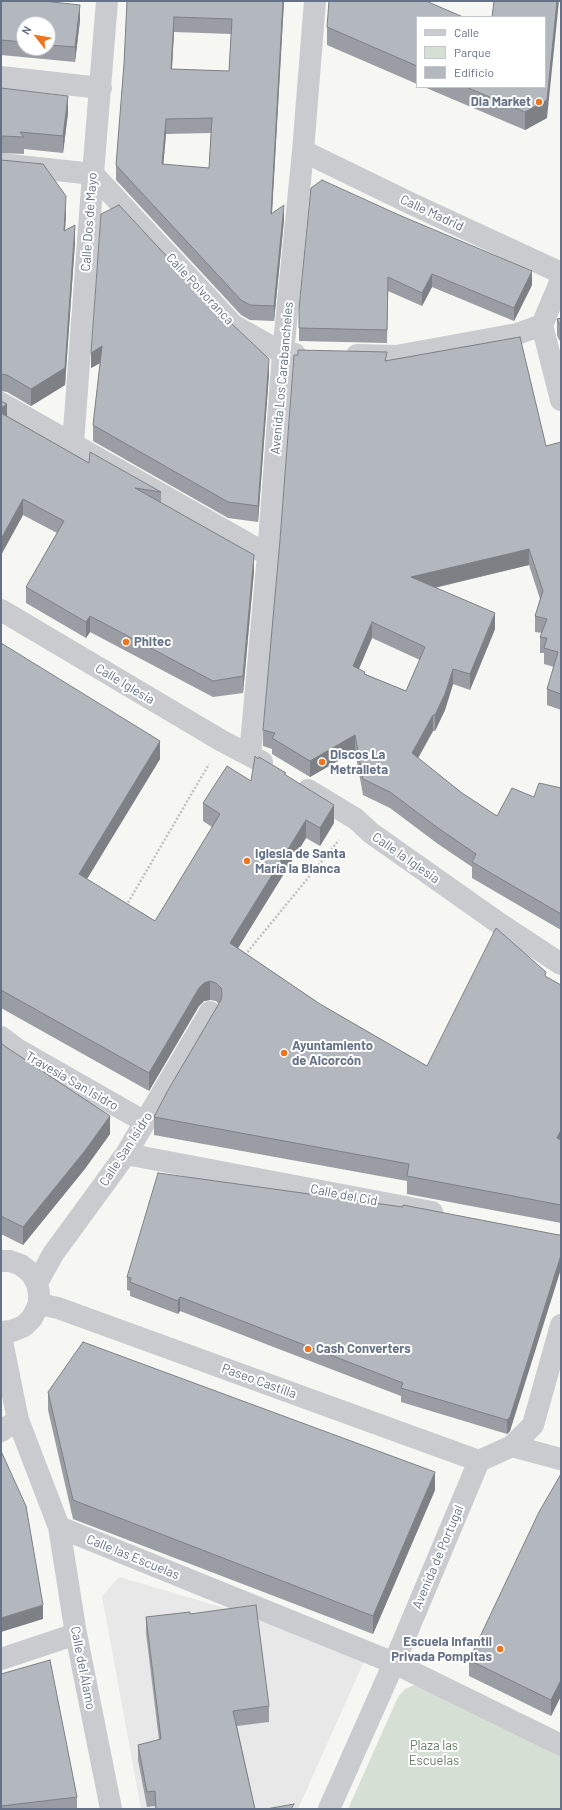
<!DOCTYPE html>
<html>
<head>
<meta charset="utf-8">
<style>
	body { margin:0 }
	#map { position:relative; width:562px; height:1810px; overflow:hidden; background:#f6f7f3; font-family:Barlow,sans-serif }
	canvas { display:block }
	.frame { position:absolute; inset:0; border:2px solid #647186; pointer-events:none }
	.legend { position:absolute; left:416px; top:16px; width:130px; height:72px; box-sizing:border-box; background:#fff; border:1px solid #c1c6cf; margin:0; padding:5px 7px; list-style:none; font-size:12px; color:#647186 }
	.legend li { display:flex; align-items:center; gap:8px; height:20px }
	.legend b { width:20px; border:1px solid #c1c6cf }
	.north { position:absolute; left:16px; top:16px; width:40px; height:40px; box-sizing:border-box; background:#fff; border:1px solid #c1c6cf; border-radius:50%; rotate:301deg; font-size:11px; font-weight:700; line-height:16px; text-align:center; color:#647186 }
	.north::after { content:''; display:block; margin:auto; width:14px; height:18px; background:#ee741d; clip-path:polygon(50% 0,100% 100%,50% 72%,0 100%) }
</style>
</head>
<body>
<div id="map">
<canvas width="562" height="1810"></canvas>
<div class="frame"></div>
<ul class="legend">
<li><b style="height:5px;background:#c9cbcf"></b>Calle</li>
<li><b style="height:11px;background:#d6dfd4"></b>Parque</li>
<li><b style="height:11px;background:#b3b8bf"></b>Edificio</li>
</ul>
<div class="north">N</div>
</div>
<script>
const ctx = document.querySelector('canvas').getContext('2d');
ctx.lineJoin = 'round';
function fill(path, color) { ctx.fillStyle = color; ctx.fill(path, 'evenodd'); }
const poly = rows => new Path2D(rows.map(r => 'M' + r).join(''));
function trace(path, color, width, dash) { ctx.strokeStyle = color; ctx.lineWidth = width; ctx.lineCap = dash ? 'butt' : 'round'; ctx.setLineDash(dash || []); ctx.stroke(path); }
function write(font, color, halo, rows, align = 'center') {
  ctx.font = font + ' Barlow,sans-serif'; ctx.lineWidth = 4; ctx.setLineDash([]); ctx.textBaseline = 'middle'; ctx.strokeStyle = halo; ctx.fillStyle = color; for (const [text, x, y, turn = 0] of rows) {
    ctx.save(); ctx.translate(x, y); ctx.rotate((+turn || 0) * Math.PI / 180); ctx.textAlign = isNaN(turn) ? turn : align; if (halo) ctx.strokeText(text, 0, 0); ctx.fillText(text, 0, 0); ctx.restore();
  }
}
fill(poly([
	[119,1577,245,1614,365,1659,298,1809,141,1809,102,1596]
]), '#e7e8e7');
fill(poly([
	[415,1685,561,1754,561,1809,348,1809,398,1697,405,1689]
]), '#d6dfd4');
trace(poly([
	[126,906,209,764],
	[245,955,339,840]
]), '#c0c1c4', 2.5, [2, 2]);
trace(poly([
	[1,77,101,88],
	[303,151,414,205,561,273],
	[1,164,93,174,233,325,283,353,295,354],
	[542,325,561,400],
	[357,355,396,356,517,334,542,325,561,280],
	[1,403,268,555],
	[73,444,93,174,107,1],
	[1,610,222,741,262,762],
	[250,755,268,555,283,353,303,151,315,1],
	[308,790,356,819,371,833,500,924,561,964],
	[1,1037,17,1049,145,1122],
	[126,1154,432,1212],
	[1,1261,10,1261,21,1265,31,1273,37,1283,39,1293,39,1304,32,1318,24,1326,12,1331,1,1332],
	[37,1283,53,1254,126,1154,210,1012],
	[39,1304,58,1308,479,1461],
	[1,1336,18,1420,59,1527,76,1634,111,1809],
	[1,1431,18,1420],
	[512,1446,561,1459],
	[59,1527,394,1663,561,1745],
	[1,1659,76,1634],
	[329,1809,394,1663,479,1461,512,1446,533,1425,561,1325]
]), '#c9cbcf', 22);
fill(poly([
	[1,1,80,20,75,62,1,55],
	[24,24,48,24,48,48,24,48],
	[127,1,284,1,272,214,284,220,274,321,250,320,241,315,116,180,116,165,124,64],
	[174,32,231,34,229,71,172,69],
	[211,133,209,168,163,165,166,134],
	[417,17,417,84,327,45,327,27],
	[424,87,545,87,547,118,525,130],
	[1,88,68,113,63,153,24,149,24,154,1,153],
	[1,160,66,213,65,230,75,242,65,385,31,406,7,392,1,391],
	[311,188,532,285,514,321,432,287,422,306,388,291,387,343,299,341,299,308],
	[561,318,561,341,559,340,557,335,557,319],
	[91,353,269,374,258,522,228,518,93,441,93,425,100,363,91,368],
	[387,360,546,446,561,442,561,710,547,705,547,689,554,667,544,664,544,653,540,653,540,637,542,633,535,632,535,616,540,599,529,565,435,588,495,629,470,690,453,684,445,710,435,731,433,731,418,758,462,793,497,816,534,797,561,788,561,930,472,878,472,867,438,844,390,808,363,795,355,751,310,777,272,754,272,749,263,746,263,730],
	[372,638,420,660,406,691,365,674,359,669],
	[1,401,7,416,89,463,161,492,161,503,254,571,243,693,213,697,90,632,86,638,26,603,26,587,57,533,23,515,1,555],
	[1,643,160,759,87,879,155,921,212,827,203,821,203,803,251,781,286,775,334,823,320,846,306,838,238,948,320,1004,427,1066,546,977,561,985,561,1223,407,1194,407,1181,154,1135,154,1117,219,1004,216,1001,210,1000,204,1001,199,1006,149,1091,1,1008],
	[1,1043,110,1134,84,1170,23,1245,1,1234],
	[559,1235,510,1431,507,1434,401,1402,401,1396,180,1311,178,1314,130,1296,130,1291,127,1290,127,1277],
	[48,1392,435,1490,373,1634,73,1519,48,1410],
	[561,1474,561,1696,551,1716,469,1676,469,1660],
	[190,1614,269,1706,269,1722,237,1726,255,1809,155,1809,155,1806,147,1807,138,1760,138,1745,159,1740,146,1633,146,1617],
	[1,1674,77,1797,77,1809,1,1809]
]), '#9a9ea4');
fill(poly([
	[283,1,284,1,271,229,271,214],
	[557,1,559,1,547,118,525,130,525,112],
	[80,5,80,20,75,62,75,47],
	[174,17,174,32,171,84,171,69],
	[68,96,68,113,63,153,63,136],
	[166,119,166,134,162,180,162,164],
	[66,196,66,213,64,248,64,231],
	[284,205,284,220,274,321,274,306],
	[75,225,75,242,65,385,31,406,31,389],
	[532,271,532,285,514,321,514,308],
	[432,274,432,287,422,306,422,293],
	[102,346,102,362,91,368,91,353],
	[269,359,269,374,258,522,258,506],
	[7,404,7,421,1,424,1,408],
	[23,499,23,515,1,555,1,539],
	[529,549,529,565,411,593,411,577],
	[254,555,254,571,243,693,243,676],
	[495,613,495,629,470,690,470,674],
	[90,616,90,632,86,638,86,622],
	[372,622,372,638,353,682,353,666],
	[453,669,453,684,445,710,435,731,435,715],
	[433,715,433,731,412,769,412,753],
	[355,735,355,751,310,777,310,761],
	[160,741,160,759,79,892,79,874],
	[334,805,334,823,320,846,320,828],
	[306,820,306,838,230,961,230,943],
	[210,981,210,1000,204,1001,199,1006,149,1091,149,1073,199,988,204,983],
	[110,1116,110,1134,84,1170,23,1245,23,1227],
	[561,1130,561,1148,557,1138],
	[561,1255,561,1269,510,1431,507,1434,507,1420],
	[180,1297,180,1311,178,1314,178,1301],
	[435,1472,435,1490,373,1634,373,1616],
	[43,1605,43,1619,1,1632,1,1618],
	[561,1680,561,1696,551,1716,551,1700]
]), '#7d8186');
const building = poly([
	[1,1,43,1,80,5,75,47,48,45,48,24,24,24,24,42,1,40,1,1],
	[127,1,283,1,271,214,284,205,274,306,250,305,241,300,116,165,124,64,127,1],
	[174,17,232,19,229,71,171,69,174,17],
	[212,118,209,168,162,164,166,119,212,118],
	[329,1,426,1,463,17,417,17,417,66,327,27,329,1],
	[494,1,557,1,547,100,525,112,466,87,545,87,545,17,492,17,494,1],
	[1,88,68,96,63,136,20,132,24,137,1,136,1,88],
	[1,160,43,164,66,196,64,231,75,225,65,368,31,389,7,375,1,374,1,160],
	[322,180,399,215,532,271,514,308,432,274,422,293,388,277,387,330,299,328,299,308,311,188,322,180],
	[119,205,224,318,231,323,269,359,258,506,228,502,93,425,102,346,91,353,101,214,119,205],
	[561,318,561,325,559,324,557,319,561,318],
	[520,337,546,446,561,442,561,694,547,689,558,652,544,648,547,638,540,637,547,619,535,616,543,591,529,549,411,577,495,613,470,674,453,669,445,694,435,715,433,715,412,753,462,793,497,816,512,788,534,797,539,783,561,788,561,914,472,862,476,854,438,828,390,792,363,779,355,735,310,761,272,738,275,733,263,730,280,540,294,355,298,355,298,350,387,352,385,361,520,337],
	[372,622,425,647,406,691,364,674,365,672,353,666,372,622],
	[1,401,7,404,1,408,1,401],
	[1,413,89,463,90,452,161,492,135,488,254,555,243,676,213,681,90,616,86,622,26,587,64,521,23,499,1,539,1,413],
	[1,643,160,741,79,874,155,921,220,814,203,803,227,766,251,781,255,756,258,759,259,757,286,773,284,774,334,805,320,828,306,820,230,943,320,1004,427,1066,496,928,546,972,545,976,561,985,561,1130,557,1138,561,1140,561,1205,407,1176,409,1164,154,1117,167,1092,221,1000,222,994,221,988,216,983,210,981,204,983,199,988,149,1073,1,990,1,643],
	[1,1043,6,1047,110,1116,84,1152,23,1227,1,1216,1,1043],
	[158,1173,403,1207,403,1205,559,1235,561,1234,561,1255,510,1417,507,1420,401,1388,403,1383,180,1297,178,1301,130,1282,131,1278,127,1277,158,1173],
	[83,1342,435,1472,373,1616,73,1500,48,1392,83,1342],
	[1,1451,26,1506,43,1605,1,1618,1,1451],
	[561,1474,561,1680,551,1700,469,1660,539,1512,561,1474],
	[256,1605,269,1706,233,1711,255,1809,156,1809,155,1791,147,1792,138,1745,161,1739,146,1617,190,1612,190,1614,256,1605],
	[50,1660,77,1797,1,1806,1,1674,50,1660],
	[294,1804,291,1809,266,1809,294,1804]
]);
fill(building, '#b3b8bf');
trace(building, '#7d8186', 1);
for (const [x, y, r, color] of [
	[539,102,4,"#ee741d"],
	[126,642,4,"#ee741d"],
	[322,762,4,"#ee741d"],
	[247,861,4,"#ee741d"],
	[284,1053,4,"#ee741d"],
	[308,1349,4,"#ee741d"],
	[500,1649,4,"#ee741d"]
]) { const dot = new Path2D(); dot.arc(x, y, r, 0, 2 * Math.PI); ctx.fillStyle = color; ctx.fill(dot); trace(dot, '#fff', 1.5); }
write('bold 13px', '#647186', '#fff', [
	["Dia Market",531,102,"right"],
	["Phitec",134,642],
	["Discos La",330,755],
	["Metralleta",330,770],
	["Iglesia de Santa",255,854],
	["María la Blanca",255,869],
	["Ayuntamiento",292,1046],
	["de Alcorcón",292,1061],
	["Cash Converters",316,1349],
	["Escuela Infantil",492,1642,"right"],
	["Privada Pompitas",492,1657,"right"]
], 'left');
write('13px', '#647186', '#fff', [
	["Calle Madrid",432,213,25],
	["Calle Dos de Mayo",89,222,-86],
	["Calle Polvoranca",200,289,47],
	["Avenida Los Carabancheles",282,378,-85],
	["Calle Iglesia",125,684,31],
	["Calle la Iglesia",406,858,35],
	["Travesía San Isidro",72,1081,30],
	["Calle San Isidro",126,1149,-57],
	["Calle del Cid",344,1195,11],
	["Paseo Castilla",259,1381,20],
	["Calle las Escuelas",133,1557,22],
	["Avenida de Portugal",438,1557,-67],
	["Calle del Álamo",83,1668,79]
]);
write('13px', '#647d63', '#fff', [
	["Plaza las",434,1746],
	["Escuelas",434,1761]
]);
</script>
</body>
</html>
